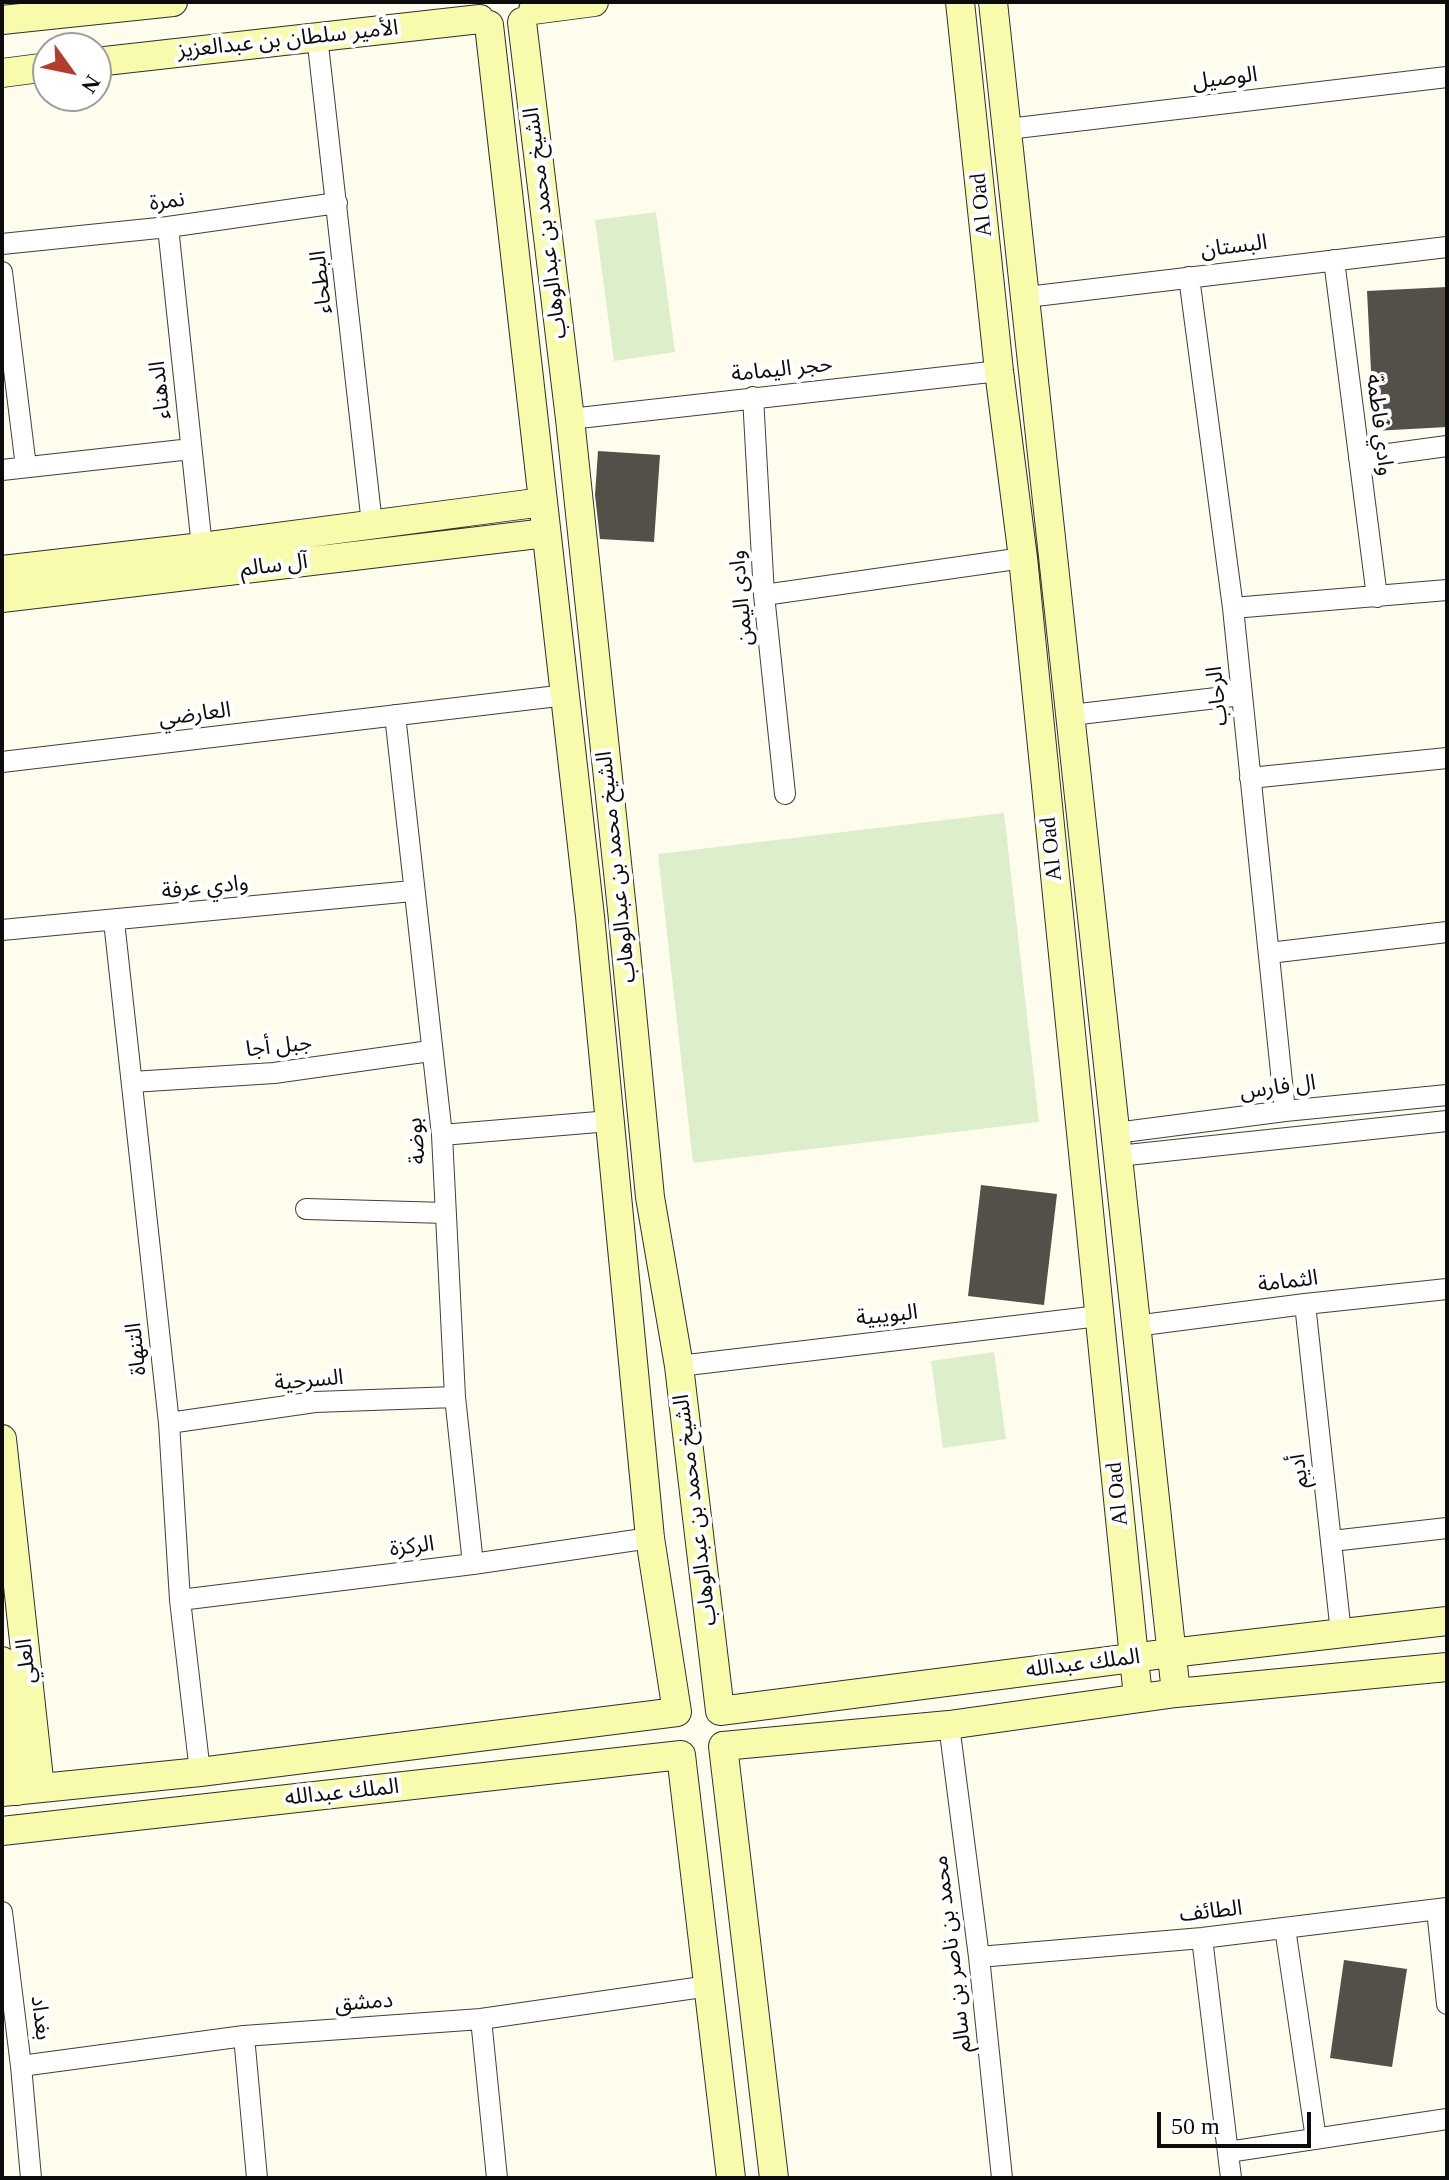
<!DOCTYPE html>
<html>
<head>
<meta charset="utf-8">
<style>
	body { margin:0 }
	#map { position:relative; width:1449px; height:2180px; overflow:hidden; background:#fefded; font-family:"Times New Roman",serif }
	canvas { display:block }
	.frame { position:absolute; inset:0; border:4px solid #0c0c0c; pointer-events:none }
	.north { position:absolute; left:32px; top:32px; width:80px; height:80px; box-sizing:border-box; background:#fff; border:2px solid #9e9e9e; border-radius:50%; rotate:123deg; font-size:22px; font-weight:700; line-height:32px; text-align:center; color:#0c0c0c }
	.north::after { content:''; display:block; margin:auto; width:28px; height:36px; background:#b53c2c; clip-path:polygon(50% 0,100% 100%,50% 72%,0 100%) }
	.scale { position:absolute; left:1157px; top:2112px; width:154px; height:36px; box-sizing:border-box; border:4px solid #0c0c0c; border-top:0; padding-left:10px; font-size:24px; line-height:28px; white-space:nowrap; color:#0c0c0c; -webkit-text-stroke:6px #fff; paint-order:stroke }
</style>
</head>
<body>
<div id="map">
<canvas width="1449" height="2180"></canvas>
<div class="frame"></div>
<div class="north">N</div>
<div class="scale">50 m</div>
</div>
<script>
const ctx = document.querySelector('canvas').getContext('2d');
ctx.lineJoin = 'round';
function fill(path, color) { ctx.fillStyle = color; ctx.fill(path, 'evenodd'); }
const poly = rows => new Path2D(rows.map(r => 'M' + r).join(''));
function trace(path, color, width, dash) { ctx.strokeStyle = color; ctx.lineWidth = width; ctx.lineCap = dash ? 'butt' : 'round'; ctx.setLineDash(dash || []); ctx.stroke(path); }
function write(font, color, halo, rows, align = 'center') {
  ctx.font = font + ' "Times New Roman","Noto Sans Arabic",serif'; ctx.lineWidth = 8; ctx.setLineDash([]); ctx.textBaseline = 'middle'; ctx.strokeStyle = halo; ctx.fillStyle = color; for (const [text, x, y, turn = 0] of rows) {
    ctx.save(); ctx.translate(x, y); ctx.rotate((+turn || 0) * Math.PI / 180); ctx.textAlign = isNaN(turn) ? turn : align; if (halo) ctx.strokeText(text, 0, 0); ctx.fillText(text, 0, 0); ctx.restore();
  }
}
fill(poly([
	[656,212,675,352,614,361,595,220],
	[1004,813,1039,1122,693,1163,658,854],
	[994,1352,1006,1439,943,1448,931,1361]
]), '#dceeca');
fill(poly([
	[1447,287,1447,427,1374,431,1367,291],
	[598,451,660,455,654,542,600,539,595,495],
	[981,1185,1057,1194,1044,1305,968,1296],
	[1344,1960,1407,1969,1392,2067,1330,2058]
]), '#544f49');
const street = poly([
	[317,36,372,524],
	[1008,129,1447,77],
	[168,227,202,547],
	[2,244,168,227,337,203],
	[1334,260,1377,597],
	[2,272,26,467],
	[1189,277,1233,608,1285,1111],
	[1027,297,1447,247],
	[753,397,764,595,785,794],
	[570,419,999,371],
	[1359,458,1447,446],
	[2,470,191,449],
	[764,595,1023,558],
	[1233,608,1447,590],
	[395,715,442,1135,455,1397,473,1564],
	[1071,715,1242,695],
	[2,762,566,695],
	[1250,778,1447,758],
	[114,921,169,1423,180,1600,200,1772],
	[2,930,412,891],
	[1269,953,1447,932],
	[132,1082,274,1073,430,1051],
	[1116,1133,1285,1111,1447,1095],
	[442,1135,610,1121],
	[1118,1156,1447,1121],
	[306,1209,446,1213],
	[1305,1304,1341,1633],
	[1135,1326,1305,1304,1447,1289],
	[679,1366,1099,1316],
	[169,1423,315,1402,455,1397],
	[1332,1541,1447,1528],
	[180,1600,473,1564,650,1538],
	[949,1725,979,1957,1002,2178],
	[1437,1910,1447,2004],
	[2,1912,21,2066,31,2178],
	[1285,1928,1316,2139],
	[1202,1938,1231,2178],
	[979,1957,1202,1938,1447,1908],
	[481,2019,497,2178],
	[244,2036,257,2178],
	[21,2066,244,2036,481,2019,709,1986],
	[1228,2152,1447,2119]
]);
const secondary = poly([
	[960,2,999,371,1023,558,1138,1697],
	[993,2,1176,1693],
	[533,10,594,2],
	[2,20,173,2],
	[522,22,570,419,622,910,650,1197,679,1366,720,1711,1171,1653,1447,1621],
	[96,62,480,19],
	[2,73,48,67],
	[2,570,202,547,543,502],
	[2,598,546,533],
	[2,1439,40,1788],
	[2,1661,17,1791],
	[2,1792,200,1772,677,1712,650,1538,590,916,489,25],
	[2,1831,681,1755,731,2178],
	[774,2178,723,1746,949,1725,1176,1693,1447,1667]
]);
trace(street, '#3f3f3f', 22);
trace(secondary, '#2e2e2e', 30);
trace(street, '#fff', 20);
trace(secondary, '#f7fbab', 28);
write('22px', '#0c0c0c', '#fff', [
	["الأمير سلطان بن عبدالعزيز",288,40,-6],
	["الوصيل",1225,79,-7],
	["نمرة",167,202,-7],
	["Al Oad",982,205,-96],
	["الشيخ محمد بن عبدالوهاب",546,223,-97],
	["البستان",1234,247,-7],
	["البطحاء",322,282,-96],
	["حجر اليمامة",782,370,-6],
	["الدهناء",161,390,-96],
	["وادي فاطمة",1379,425,83],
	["آل سالم",274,566,-7],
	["وادى اليمن",742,598,-95],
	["الرحاب",1218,696,-96],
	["العارضي",195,715,-7],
	["Al Oad",1052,849,-96],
	["الشيخ محمد بن عبدالوهاب",617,867,-96],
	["وادي عرفة",205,888,-6],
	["جبل أجا",279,1047,-6],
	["ال فارس",1278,1088,-7],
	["بوضة",417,1141,-95],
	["الثمامة",1288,1282,-7],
	["البويبية",887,1316,-6],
	["التنهاة",137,1349,-96],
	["السرحية",309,1381,-5],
	["أديم",1300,1471,-97],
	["Al Oad",1118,1494,-96],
	["الشيخ محمد بن عبدالوهاب",696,1510,-97],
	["الركزة",412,1547,-7],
	["العلي",27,1661,-96],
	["الملك عبدالله",1083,1664,-7],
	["الملك عبدالله",342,1793,-6],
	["الطائف",1211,1912,-6],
	["محمد بن ناصر بن سالم",953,1954,-97],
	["دمشق",364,2003,-4],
	["بغداد",40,2018,83]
]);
</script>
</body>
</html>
